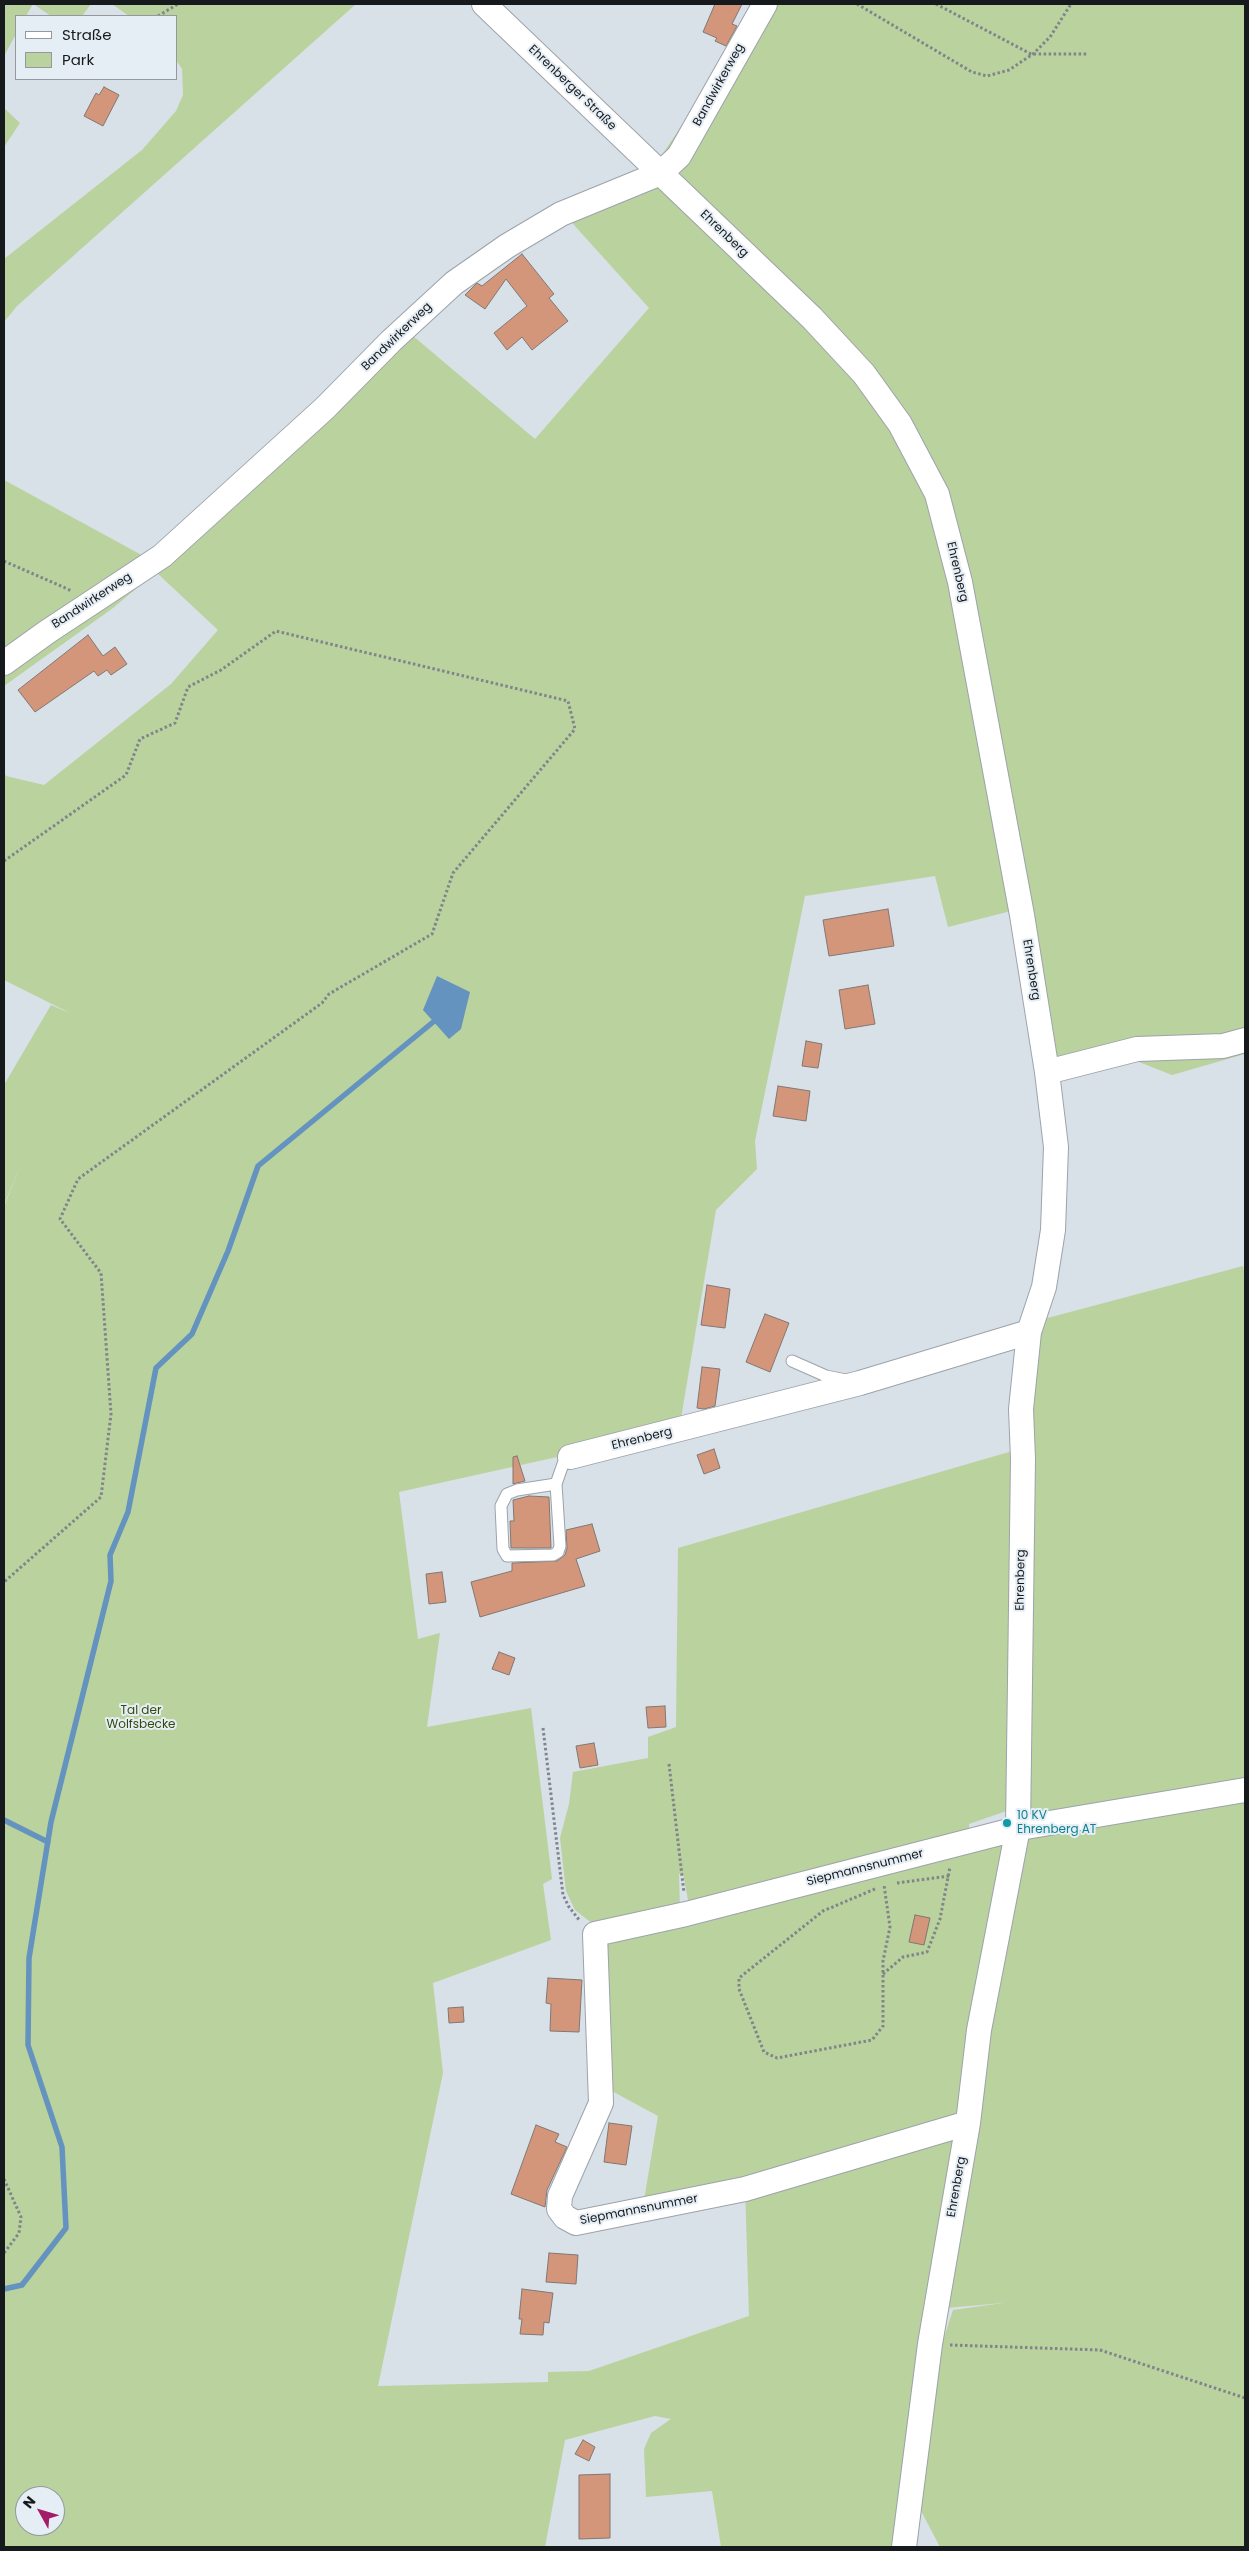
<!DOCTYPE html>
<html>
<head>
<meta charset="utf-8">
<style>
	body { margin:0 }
	#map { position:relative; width:1249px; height:2551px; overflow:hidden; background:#d8e0e8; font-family:Poppins,sans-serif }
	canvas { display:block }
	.frame { position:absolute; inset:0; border:5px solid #171a1c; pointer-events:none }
	.legend { position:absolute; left:15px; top:15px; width:162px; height:65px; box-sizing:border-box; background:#e5edf5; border:1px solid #93999e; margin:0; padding:6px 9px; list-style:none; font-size:15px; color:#171a1c }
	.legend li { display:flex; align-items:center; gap:10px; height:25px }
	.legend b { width:25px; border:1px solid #93999e }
	.north { position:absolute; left:15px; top:2486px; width:50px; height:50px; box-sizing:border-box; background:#e5edf5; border:1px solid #93999e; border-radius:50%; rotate:309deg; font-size:14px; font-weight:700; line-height:20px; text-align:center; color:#171a1c }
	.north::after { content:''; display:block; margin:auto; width:18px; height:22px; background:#a41c67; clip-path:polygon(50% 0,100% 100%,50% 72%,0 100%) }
</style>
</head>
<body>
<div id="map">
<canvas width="1249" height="2551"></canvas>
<div class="frame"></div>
<ul class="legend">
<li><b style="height:6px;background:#fff"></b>Straße</li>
<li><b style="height:14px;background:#bad29d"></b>Park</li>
</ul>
<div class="north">N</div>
</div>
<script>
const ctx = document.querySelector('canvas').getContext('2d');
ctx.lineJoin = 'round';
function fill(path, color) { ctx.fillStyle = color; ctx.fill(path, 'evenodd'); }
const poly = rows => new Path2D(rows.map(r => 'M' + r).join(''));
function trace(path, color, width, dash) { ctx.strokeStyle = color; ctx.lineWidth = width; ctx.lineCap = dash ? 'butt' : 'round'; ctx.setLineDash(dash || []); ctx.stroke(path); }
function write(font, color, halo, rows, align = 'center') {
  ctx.font = font + ' Poppins,sans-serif'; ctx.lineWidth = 4; ctx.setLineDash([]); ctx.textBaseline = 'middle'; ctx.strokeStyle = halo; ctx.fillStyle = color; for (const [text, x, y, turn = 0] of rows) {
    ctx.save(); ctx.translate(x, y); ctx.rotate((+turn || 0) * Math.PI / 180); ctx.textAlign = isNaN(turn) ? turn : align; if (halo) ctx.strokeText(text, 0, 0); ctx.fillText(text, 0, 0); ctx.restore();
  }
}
fill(poly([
	[4,4,91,4,82,16,51,16,33,4,26,16,16,16,16,34,4,56],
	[112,4,356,4,17,306,4,322,4,259,142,150,176,111,183,95,182,69,176,60,176,16,129,16],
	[764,4,1245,4,1245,1054,1172,1075,1134,1060,1051,1078,1011,911,948,927,935,876,805,896,755,1141,757,1169,716,1210,679,1430,399,1492,418,1639,440,1633,427,1727,531,1708,552,1879,543,1884,551,1940,433,1983,443,2073,378,2386,548,2382,548,2372,589,2371,749,2316,745,2186,971,2115,1019,1826,1023,1463,1040,1320,1243,1266,1245,1276,1245,2547,940,2547,919,2507,897,2547,721,2547,712,2491,646,2497,644,2449,651,2433,671,2419,655,2416,565,2440,545,2547,4,2547,4,1207,20,1166,4,1205,4,1085,51,1005,72,1014,4,980,4,773,6,776,44,785,171,684,218,630,156,572,113,608,4,686,4,480,158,564,406,330,535,439,649,308,565,215,653,168],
	[1003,2303,953,2310,938,2356,935,2309],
	[25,2496,55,2496,55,2526,25,2526],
	[4,108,20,123,4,147],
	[1016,1450,1015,1808,969,1824,969,1837,1008,1840,964,2104,954,2115,745,2183,644,2200,658,2116,610,2090,600,1938,691,1916,683,1873,679,1874,680,1909,593,1924,575,1910,566,1891,560,1838,569,1804,573,1772,648,1758,648,1737,676,1727,678,1548]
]), '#bad29d');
fill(poly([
	[437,976,470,992,461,1029,449,1039,423,1010]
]), '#6493bf');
trace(poly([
	[4,1820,48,1842],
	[4,2289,22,2285,66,2228,62,2147,28,2045,29,1958,51,1822,111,1581,110,1555,128,1512,156,1368,192,1334,228,1251,258,1166,438,1018]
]), '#6493bf', 5.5);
const building = poly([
	[715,4,742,4,732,24,737,26,726,46,715,41,717,38,703,32,715,4],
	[104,87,119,95,103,126,84,116,96,93,99,95,104,87],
	[522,254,554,294,549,298,568,321,532,350,522,337,507,350,494,333,527,306,506,279,485,309,465,295,477,283,482,286,522,254],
	[88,635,103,656,115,647,127,664,111,675,107,670,98,676,94,671,35,712,18,690,88,635],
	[888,909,894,946,829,956,823,920,888,909],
	[868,985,875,1024,845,1029,839,990,868,985],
	[806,1041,822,1044,818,1068,802,1066,806,1041],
	[778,1086,810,1091,806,1121,773,1116,778,1086],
	[707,1285,730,1289,725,1328,701,1325,707,1285],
	[765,1314,789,1323,770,1372,746,1362,765,1314],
	[702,1367,720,1369,715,1406,704,1409,697,1408,702,1367],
	[714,1449,720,1468,704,1474,697,1455,714,1449],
	[517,1456,525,1481,513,1484,513,1457,517,1456],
	[529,1496,549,1497,551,1548,511,1548,510,1521,514,1521,513,1500,529,1496],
	[592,1524,600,1551,576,1559,585,1586,480,1617,471,1582,512,1571,512,1563,557,1561,565,1555,567,1548,566,1530,592,1524],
	[442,1572,446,1602,429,1604,426,1574,442,1572],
	[499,1652,515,1658,509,1675,492,1669,499,1652],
	[665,1706,666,1727,648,1728,646,1707,665,1706],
	[594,1743,598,1765,580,1768,576,1746,594,1743],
	[915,1915,930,1918,924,1945,909,1942,915,1915],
	[548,1978,582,1980,579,2032,550,2031,551,2004,546,2003,548,1978],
	[463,2007,464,2022,449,2023,448,2008,463,2007],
	[609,2123,632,2126,626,2165,604,2162,609,2123],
	[536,2125,559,2134,555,2142,567,2147,547,2190,545,2207,511,2194,536,2125],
	[549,2253,578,2255,576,2284,546,2282,549,2253],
	[522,2289,553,2293,549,2323,544,2322,543,2335,520,2334,522,2319,519,2319,522,2289],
	[583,2440,595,2447,589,2461,575,2454,583,2440],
	[610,2474,610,2538,579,2539,579,2475,610,2474]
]);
fill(building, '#d3967b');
trace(building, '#817773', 1);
const lane = poly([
	[792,1361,826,1376,846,1380],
	[556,1484,517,1490,507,1494,501,1506,503,1549,507,1556,553,1555,558,1552,560,1546,556,1484,563,1464,570,1457]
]);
const street = poly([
	[484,4,812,318,864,374,900,424,937,494,960,582,1022,915,1047,1072,1056,1147,1053,1230,1044,1287,1029,1332,1021,1409,1023,1459,1018,1828,979,2030,968,2123,930,2344,904,2547],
	[4,663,47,632,162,556,325,408,391,341,454,283,507,246,561,214,661,173,679,156,765,4],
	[1047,1072,1137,1049,1223,1046,1245,1040],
	[570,1457,860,1383,1029,1332],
	[968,2123,745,2189,576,2223,565,2217,559,2209,560,2196,601,2103,595,1934,686,1914,1020,1828,1245,1790]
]);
trace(lane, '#9ca3ab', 13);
trace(street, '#9ca3ab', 26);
trace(poly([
	[857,4,972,72,987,76,1009,70,1033,54,1050,37,1071,4],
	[936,4,1031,54,1088,54],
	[158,16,178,4],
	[4,561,72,591],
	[4,861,126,775,140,739,175,723,188,687,221,670,276,631,568,701,575,729,453,873,432,934,329,994,322,1003,78,1179,60,1219,101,1273,111,1414,101,1497,4,1582],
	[543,1728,563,1895,569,1907,580,1921],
	[669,1764,684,1893],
	[897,1883,949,1876],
	[875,1889,823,1911,739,1978,739,1989,764,2052,777,2058,872,2040,883,2026,883,1961,890,1927,884,1885],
	[883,1974,903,1957,927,1952,940,1919,950,1867],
	[4,2179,21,2217,19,2233,4,2253],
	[950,2345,1100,2350,1245,2398]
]), '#7f858a', 3, [2.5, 2.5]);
trace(lane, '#fff', 11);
trace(street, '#fff', 24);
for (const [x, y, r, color] of [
	[1007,1823,5,"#0f9aa8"]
]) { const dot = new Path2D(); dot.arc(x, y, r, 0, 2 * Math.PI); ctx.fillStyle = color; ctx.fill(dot); trace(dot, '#e5edf5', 2); }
write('12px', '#171a1c', '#e5edf5', [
	["Bandwirkerweg",719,85,-61],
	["Ehrenberger Straße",572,88,44],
	["Ehrenberg",724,234,44],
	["Bandwirkerweg",397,337,-44],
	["Ehrenberg",957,572,77],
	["Bandwirkerweg",92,601,-33],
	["Ehrenberg",1031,970,81],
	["Ehrenberg",642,1439,-14],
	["Ehrenberg",1021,1580,-89],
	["Siepmannsnummer",865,1868,-14],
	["Ehrenberg",957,2187,-80],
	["Siepmannsnummer",639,2210,-11]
]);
write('12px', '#334a0a', '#e5edf5', [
	["Tal der",141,1711],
	["Wolfsbecke",141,1725]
]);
write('12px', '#0d838f', '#e5edf5', [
	["10 KV",1017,1816],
	["Ehrenberg AT",1017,1830]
], 'left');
</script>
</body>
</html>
